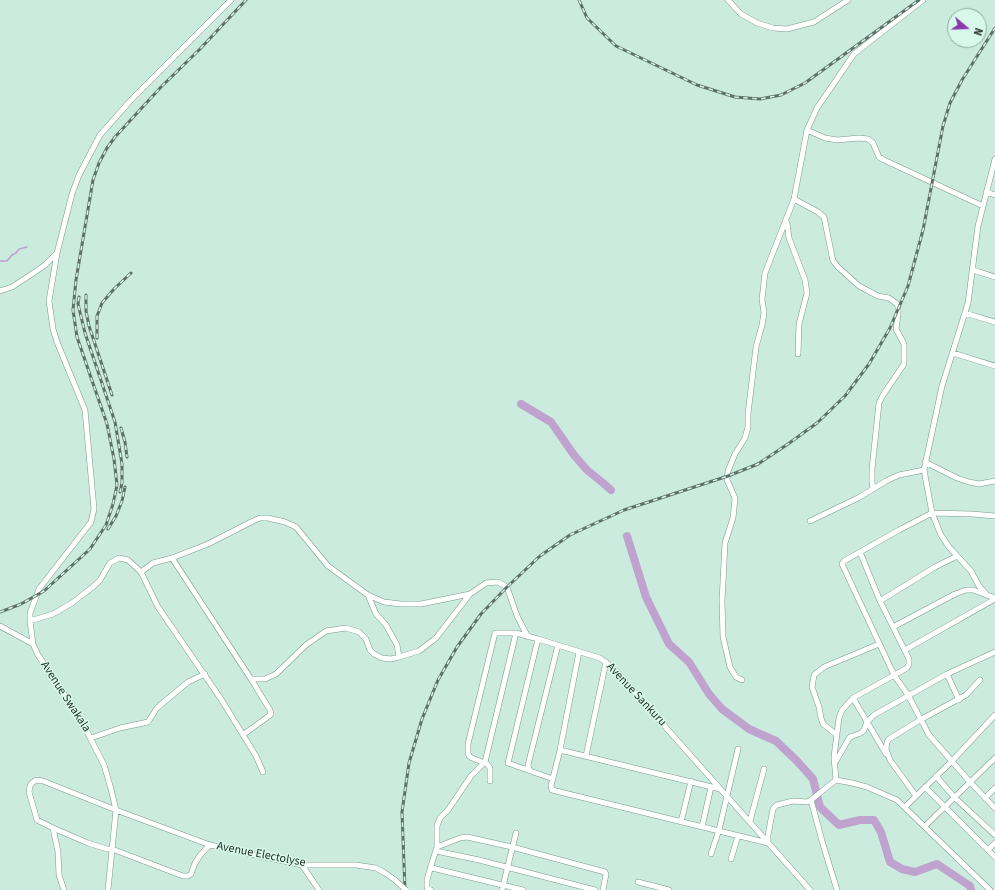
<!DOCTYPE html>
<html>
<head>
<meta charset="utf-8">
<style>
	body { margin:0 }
	#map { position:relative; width:995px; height:890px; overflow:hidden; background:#cbebdf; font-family:"Source Sans 3",sans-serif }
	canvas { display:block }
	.north { position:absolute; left:947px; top:8px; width:40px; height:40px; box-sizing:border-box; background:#d8f8ec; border:1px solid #90a9a0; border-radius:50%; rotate:109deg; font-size:11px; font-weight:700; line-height:16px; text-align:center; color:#25322d }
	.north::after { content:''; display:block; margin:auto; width:14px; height:18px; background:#8939a8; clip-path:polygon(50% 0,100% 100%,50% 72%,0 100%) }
</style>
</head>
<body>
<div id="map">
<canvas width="995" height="890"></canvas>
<div class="north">N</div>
</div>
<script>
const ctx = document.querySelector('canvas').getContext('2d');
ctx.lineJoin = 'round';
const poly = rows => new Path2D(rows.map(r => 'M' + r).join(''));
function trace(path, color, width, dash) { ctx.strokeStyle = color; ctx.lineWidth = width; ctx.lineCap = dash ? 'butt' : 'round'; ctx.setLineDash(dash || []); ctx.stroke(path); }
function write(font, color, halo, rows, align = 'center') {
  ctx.font = font + ' "Source Sans 3",sans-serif'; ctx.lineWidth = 3; ctx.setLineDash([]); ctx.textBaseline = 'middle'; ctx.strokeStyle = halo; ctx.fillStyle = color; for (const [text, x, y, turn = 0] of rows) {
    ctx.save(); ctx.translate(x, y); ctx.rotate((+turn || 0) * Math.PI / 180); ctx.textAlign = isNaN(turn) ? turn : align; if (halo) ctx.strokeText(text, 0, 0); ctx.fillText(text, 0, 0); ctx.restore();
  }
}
trace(poly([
	[0,261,7,261,12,255,16,253,19,249,27,247]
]), '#c0a2ce', 1.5);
trace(poly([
	[521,404,551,422,574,455,587,470,603,483,611,490],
	[627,536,646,597,669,644,689,662,709,694,722,709,749,729,776,741,797,761,813,779,820,807,839,825,860,820,874,820,881,832,890,862,902,869,915,872,937,864,970,886,971,890]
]), '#c0a2ce', 8);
const minor = poly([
	[728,0,741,14,757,23,773,28,787,29,814,22,848,0],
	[807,130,825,138,837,140,859,138,868,139,873,143,879,157,884,160,983,206],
	[986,192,995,195],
	[794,199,818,212,824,217,833,261,838,267,859,286,878,296,889,298,897,304,898,307,898,315,896,329,904,344,904,364,883,395,879,403,872,469,872,482,873,489],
	[787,223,789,238,805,280,807,293,799,324,798,354],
	[973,270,995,277],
	[0,291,12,287,29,276,45,265,57,253],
	[965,313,995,322],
	[953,353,995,366],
	[925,462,957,478,969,482,979,484,995,481],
	[995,516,972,514,932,513,899,530,844,561,842,564,894,675,908,695,929,735,970,782,995,808],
	[810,521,858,498,886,481,899,475,924,470],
	[172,558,251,679,270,710,271,714,269,716,244,734],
	[141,572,153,563,172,558,208,544,253,521,260,518,268,518,285,522,296,527,328,566,368,595,384,602,401,604,421,604,470,594],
	[368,595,376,614,386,625,397,645,399,657],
	[987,595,979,586,971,571,949,547,941,535,932,513,924,470,942,386,968,303,978,226,995,159],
	[880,601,935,567,957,556],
	[30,621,53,614,72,603,94,586,100,580,110,563,119,558,128,560,141,572,158,607,221,699,256,756,263,772],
	[0,626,33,644],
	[893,627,955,594,966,590,973,590,995,598],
	[538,639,508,763,553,779],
	[905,650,995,599],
	[579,652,560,750,551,786,552,790,768,843,768,835,773,809,777,805,793,801,807,802,811,800,836,780,852,783,867,787,897,800,990,890],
	[947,674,959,700],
	[251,679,265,679,276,674,306,645,326,631,346,628,359,632,366,639,370,650,374,654,382,658,391,659,399,657,419,651,436,638,470,594,486,583,498,582,507,587,517,616,528,637],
	[742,680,736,677,730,667,723,637,722,601,725,543,733,518,735,498,727,480,728,471,735,454,745,438,748,427,748,414,756,347,762,325,764,313,762,299,765,273,794,199,807,130,817,108,854,54,923,0],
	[853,698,886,754],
	[837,735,823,724,821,718,819,707,812,687,814,675,824,667,879,644],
	[91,738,120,728,148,722,157,708,164,702,188,682,205,674],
	[560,750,720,789],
	[586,756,606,662],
	[836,761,848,740,850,737,861,733,864,730,867,722,874,715,947,674,995,652],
	[529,770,528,765,558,645],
	[936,776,954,797,995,835],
	[836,780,834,757,839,718,842,710,853,698,907,668,909,664,909,659,880,601,860,552],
	[490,781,490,768,487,764,472,758,469,756,468,753,468,744,495,633,516,633,538,639,600,658,614,669,810,890],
	[925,787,995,857],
	[916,796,890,760,886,749,887,742,889,739,920,720,966,695,980,680],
	[985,798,995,788],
	[811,800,822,841,837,890],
	[905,807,952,761,995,715],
	[750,821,764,769],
	[681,822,691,781],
	[925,826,995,758],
	[702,827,711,787],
	[53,828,58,852,59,875,64,890],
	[210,845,201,854,195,863,191,874,188,876,183,876,112,849,107,849,88,843,53,828,37,820,29,792,30,786,32,783,36,780,43,781,116,810,210,845,302,865,356,865,376,868,385,873,395,880],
	[437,847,460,838,467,837,512,847,605,872,606,874,603,890],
	[988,850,995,843],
	[436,851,479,860,595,890],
	[711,854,719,830,738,749],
	[731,859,738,836],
	[302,865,319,890],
	[430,869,437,847,437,826,440,818,448,810,471,776,485,762,516,633],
	[638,882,669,890],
	[108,890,116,810,111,789,104,765,79,716,38,655,33,644,30,621,30,613,39,589,91,522,94,509,85,410,57,342,53,329,49,301,57,253,72,194,79,175,100,135,131,100,231,0],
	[431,890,427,888,427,880,430,869,432,868,523,890],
	[502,890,516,833]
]);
trace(minor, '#7a988d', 6);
trace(minor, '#fff', 5);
const rail = poly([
	[579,0,587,18,616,46,697,85,735,97,760,99,781,95,805,83,919,0],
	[86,295,86,311,89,326,112,395],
	[79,297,78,304,85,333,115,422,122,464,122,483,120,492],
	[97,338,97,316,102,303,114,289,131,273],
	[121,428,125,442,127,457],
	[108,529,116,516,122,501,125,487],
	[0,612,21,604,44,591,90,549,106,525,113,504,117,485,114,459,107,424,77,337,73,310,76,280,93,180,99,163,107,148,115,137,161,87,200,49,246,0],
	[405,890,402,812,409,763,422,719,438,680,457,647,481,614,507,587,540,556,570,535,624,510,728,476,758,464,788,444,817,423,845,396,869,364,890,328,908,286,923,230,943,126,950,103,962,80,995,28]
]);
trace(rail, '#5d7069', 3);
trace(rail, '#d8f8ec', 1.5, [4.5]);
const minorBridge = poly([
	[395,880,406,890]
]);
trace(minorBridge, '#7a988d', 6, []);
trace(minorBridge, '#fff', 5);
write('12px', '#25322d', '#d8f8ec', [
	["Avenue Sankuru",636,695,47],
	["Avenue Swakala",65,697,57],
	["Avenue Electolyse",261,855,11]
]);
</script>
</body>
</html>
